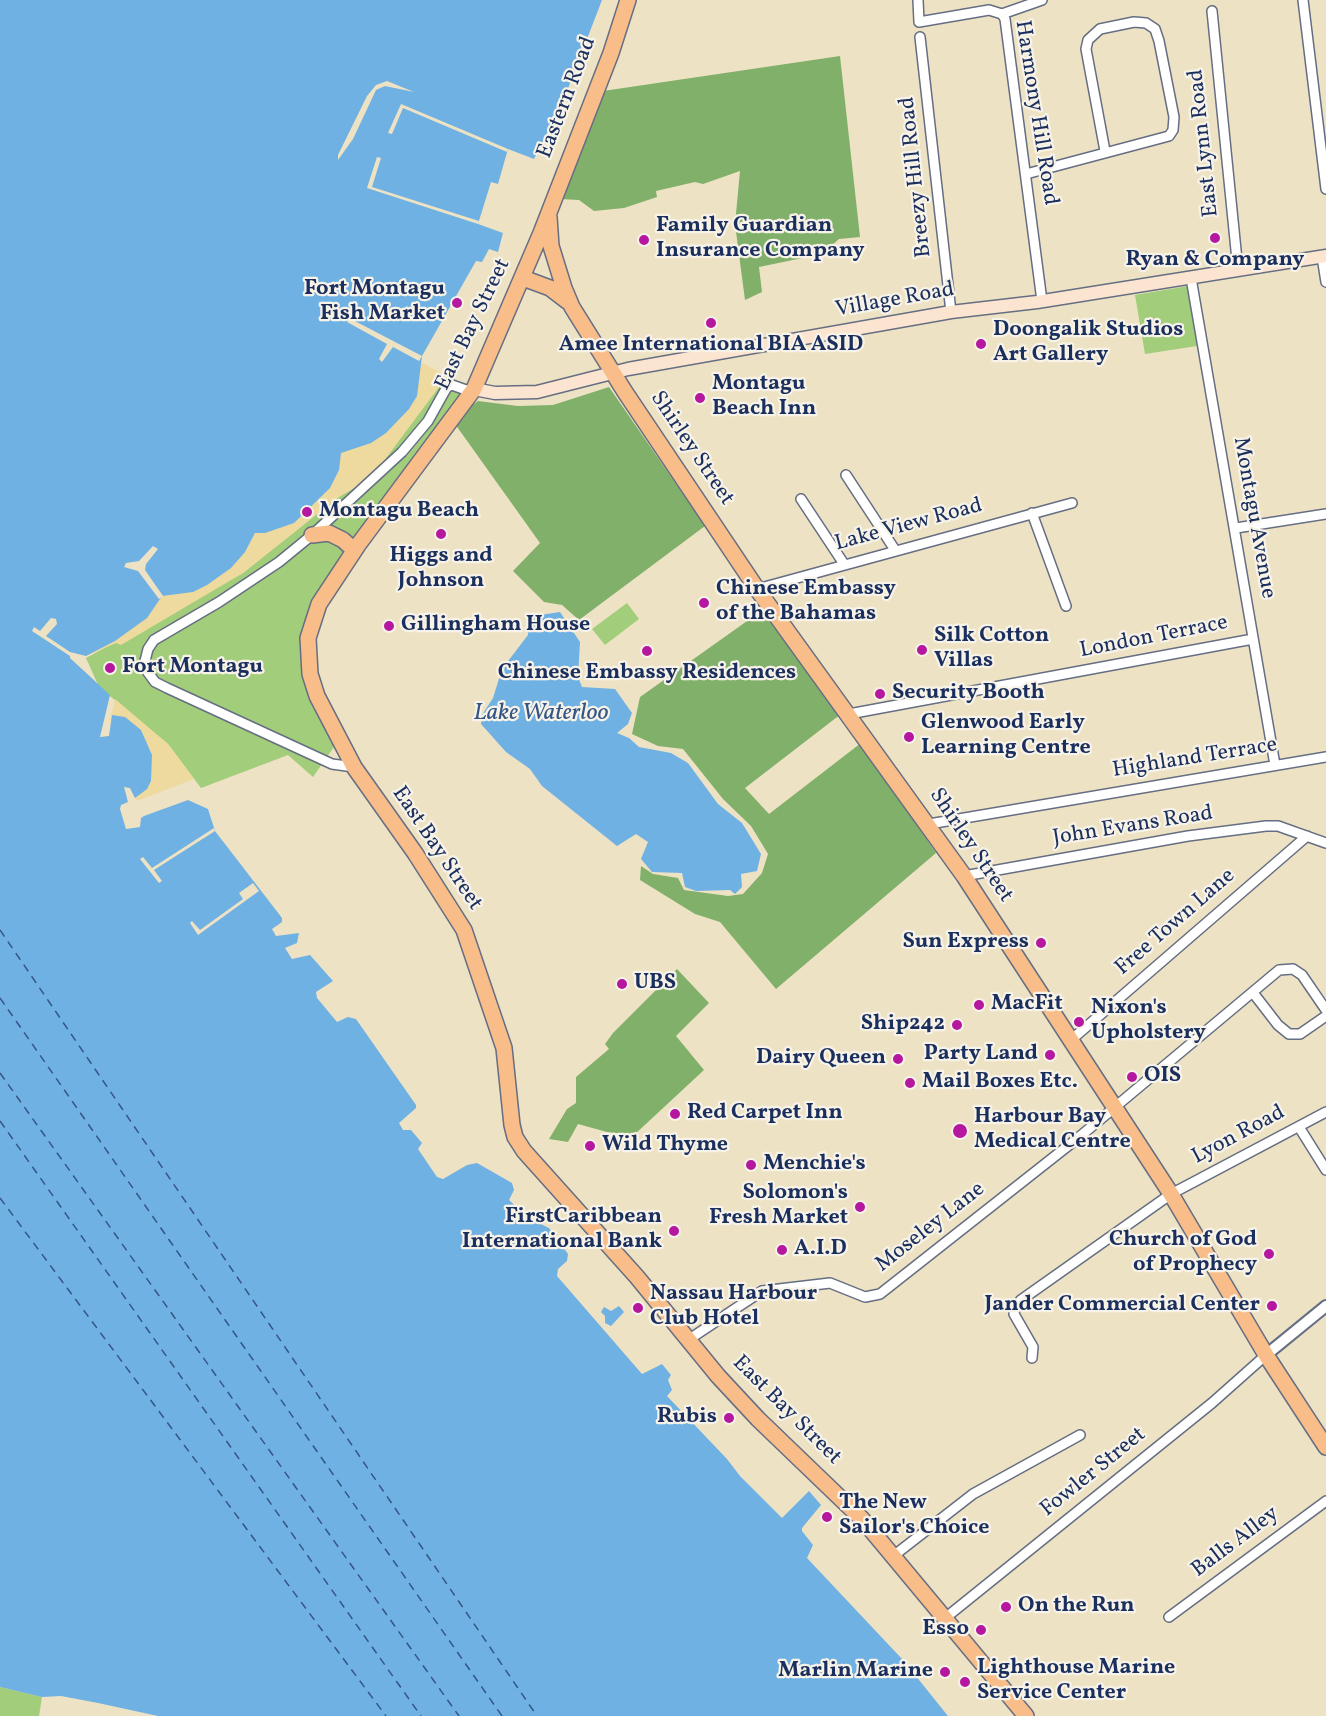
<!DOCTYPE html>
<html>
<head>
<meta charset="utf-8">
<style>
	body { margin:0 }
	canvas { display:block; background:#eee2c4 }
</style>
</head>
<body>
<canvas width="1326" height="1716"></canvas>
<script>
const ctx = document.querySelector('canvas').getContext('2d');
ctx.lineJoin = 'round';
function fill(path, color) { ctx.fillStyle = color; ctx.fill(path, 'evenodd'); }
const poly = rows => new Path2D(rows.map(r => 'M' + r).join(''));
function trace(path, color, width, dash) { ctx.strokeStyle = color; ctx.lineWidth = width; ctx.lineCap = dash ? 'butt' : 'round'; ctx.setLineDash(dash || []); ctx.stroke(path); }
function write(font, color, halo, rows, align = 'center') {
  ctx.font = font + ' Vollkorn,serif'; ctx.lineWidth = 4.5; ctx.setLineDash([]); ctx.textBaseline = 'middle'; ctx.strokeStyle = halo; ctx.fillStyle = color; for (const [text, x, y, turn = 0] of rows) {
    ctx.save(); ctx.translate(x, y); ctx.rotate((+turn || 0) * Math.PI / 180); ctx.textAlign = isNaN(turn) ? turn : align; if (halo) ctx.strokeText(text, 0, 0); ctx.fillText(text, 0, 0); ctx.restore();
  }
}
fill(poly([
	[1188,286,1197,346,1145,354,1135,295],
	[447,376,462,397,345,552,311,604,300,650,307,690,336,744,313,777,288,755,201,788,168,744,99,687,86,658,243,573,337,498,371,478],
	[627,603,639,619,605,645,592,629],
	[0,1687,42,1697,39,1716,0,1716]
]), '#a2cd7a');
fill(poly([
	[840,56,860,237,839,239,822,254,759,267,762,292,745,300,735,224,740,171,703,184,695,182,656,191,657,197,624,208,594,211,579,200,560,199,603,91],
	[609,387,705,526,579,620,562,605,544,602,513,571,540,543,455,424,468,408,478,401,518,406,553,405],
	[764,609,841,714,745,788,769,814,861,743,936,853,776,989,720,922,695,914,640,880,641,866,653,874,678,878,684,890,728,896,743,894,762,873,768,854,751,826,723,799,683,749,658,746,632,734,640,697],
	[677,969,709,1003,676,1036,704,1070,634,1135,607,1132,578,1124,568,1142,549,1139,567,1109,576,1103,576,1077,609,1049,605,1044,613,1033]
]), '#81b06a');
fill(poly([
	[419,361,447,376,371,478,337,498,243,573,121,645,116,643,86,656,146,606,247,536,337,457],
	[115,699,168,744,194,779,137,801,110,720]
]), '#eeda9e');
fill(poly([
	[0,0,602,0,564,99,534,159,508,149,498,184,491,182,478,224,503,233,498,252,489,249,482,262,476,261,422,356,417,396,409,409,386,433,371,443,341,453,339,470,330,488,294,523,265,533,255,533,245,552,231,568,207,585,193,592,162,596,147,618,115,641,86,656,70,652,70,658,110,695,100,737,109,736,112,715,125,717,141,730,152,755,151,781,147,789,135,798,130,788,124,787,128,802,121,805,120,809,126,829,140,827,141,818,144,816,188,800,208,809,215,831,282,918,282,922,272,929,276,936,299,933,297,943,285,948,292,959,310,955,333,981,316,992,317,998,337,1022,348,1017,356,1019,416,1105,416,1108,399,1123,403,1130,411,1130,422,1143,418,1149,437,1177,443,1179,467,1165,477,1163,512,1183,514,1190,509,1200,528,1218,549,1228,568,1254,567,1261,558,1269,557,1276,642,1374,662,1364,671,1375,668,1380,672,1390,667,1396,727,1459,740,1476,782,1518,809,1491,821,1505,802,1528,802,1531,813,1545,807,1558,903,1660,948,1716,158,1716,98,1703,61,1696,42,1697,0,1687],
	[560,612,580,642,578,677,582,687,615,689,632,713,628,724,617,733,629,738,639,747,671,753,688,763,718,804,742,823,761,854,757,871,741,874,742,887,735,894,730,890,696,891,685,887,682,873,652,872,641,859,648,842,636,834,617,846,542,786,530,769,506,752,481,724,482,715,493,698,502,669,528,635,527,617],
	[619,1306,624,1312,611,1326,605,1323,605,1316,601,1312,604,1307,611,1311]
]), '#6fb1e3');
fill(poly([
	[387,81,414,92,385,86,376,90,353,139,338,160,338,155,367,96,376,85],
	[401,104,508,149,507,152,403,108,392,134,388,133],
	[377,157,381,158,372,187,479,221,478,224,367,188],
	[349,318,422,356,419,361,393,347,382,362,379,359,387,344,347,322],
	[153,546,158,549,146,564,145,570,163,596,159,599,138,571,124,567,126,563,139,561],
	[51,618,56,619,57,624,46,636,70,652,70,656,32,631,34,627,40,631],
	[214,828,215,831,154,870,162,881,159,883,140,859,143,857,152,868],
	[253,883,259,891,198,935,190,923,192,921,200,930,243,899,239,893]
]), '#eee2c4');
trace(poly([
	[0,930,537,1716],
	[0,998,502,1716],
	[0,1073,459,1716],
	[0,1121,421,1716],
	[0,1198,386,1716]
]), '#345686', 1.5, [8, 6]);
const minor = poly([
	[918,0,919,22,989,10,1002,14,1005,19,1042,301],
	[1303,0,1326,189],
	[1212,11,1238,270],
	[1002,14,1042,0],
	[920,37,951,312],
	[1026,174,1169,136,1173,130,1174,117,1159,41,1155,29,1146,23,1134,22,1100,29,1088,40,1086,49,1105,151],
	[1322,257,1326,282],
	[1191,278,1275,765],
	[846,475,895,550],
	[801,499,844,564],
	[1032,513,1066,606],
	[1236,528,1326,514],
	[757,589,1072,503],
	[849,714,1253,639],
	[354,767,332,764,167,688,155,682,147,671,145,661,148,649,154,640,219,602,279,562,312,535,402,452,428,421,447,387,452,385,466,390,474,389],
	[929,824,1326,757],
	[964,876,1188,836,1266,826,1278,826,1326,843],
	[1254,994,1278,1025,1289,1034,1300,1034,1326,1016],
	[1071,1040,1307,836],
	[1299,1127,1326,1170],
	[688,1340,762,1291,830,1283,865,1297,880,1294,1078,1138,1279,970,1293,969,1302,975,1326,1010],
	[1032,1358,1033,1347,1014,1314,1015,1307,1021,1300,1171,1194,1326,1112],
	[892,1557,973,1494,1080,1435],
	[1169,1617,1326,1501],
	[944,1619,1212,1403,1266,1355]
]);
const tertiary = poly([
	[1266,1355,1326,1306]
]);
const secondary = poly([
	[474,389,495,393,537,392,628,369,951,312,1037,302,1326,256]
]);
const trunk = poly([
	[628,0,611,53,541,233,474,389,358,545,319,604,308,638,310,674,317,696,354,767,415,853,464,930,504,1048,512,1125,515,1137,524,1151,637,1277,718,1376,758,1419,862,1519,1026,1716],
	[549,217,551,246,564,288,572,307,625,392,757,589,964,876,1171,1194,1266,1355,1326,1447],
	[523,278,550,288,567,301],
	[312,535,329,533,343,540,354,550]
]);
trace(minor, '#656e82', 12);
trace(tertiary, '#656e82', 14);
trace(secondary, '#656e82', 15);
trace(trunk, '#656e82', 18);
trace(minor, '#fff', 9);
trace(tertiary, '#fff', 10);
trace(secondary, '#fce5d0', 12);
trace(trunk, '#f8bd89', 15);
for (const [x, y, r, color] of [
	[1215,238,6,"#b5179e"],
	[644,240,6,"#b5179e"],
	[457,303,6,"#b5179e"],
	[711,323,6,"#b5179e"],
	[981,344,6,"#b5179e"],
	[700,398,6,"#b5179e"],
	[307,512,6,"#b5179e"],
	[441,534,6,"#b5179e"],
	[704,603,6,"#b5179e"],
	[389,626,6,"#b5179e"],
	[922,650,6,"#b5179e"],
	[647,651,6,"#b5179e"],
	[110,668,6,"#b5179e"],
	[880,694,6,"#b5179e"],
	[909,737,6,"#b5179e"],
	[1041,943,6,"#b5179e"],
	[622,984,6,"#b5179e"],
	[979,1005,6,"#b5179e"],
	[1079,1022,6,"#b5179e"],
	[957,1025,6,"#b5179e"],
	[1050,1055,6,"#b5179e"],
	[898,1059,6,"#b5179e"],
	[1132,1077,6,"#b5179e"],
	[910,1083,6,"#b5179e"],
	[675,1114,6,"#b5179e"],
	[960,1131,8,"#b5179e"],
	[590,1146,6,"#b5179e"],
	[751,1165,6,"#b5179e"],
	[860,1207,6,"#b5179e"],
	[674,1231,6,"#b5179e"],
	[782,1250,6,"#b5179e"],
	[1269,1254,6,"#b5179e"],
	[1272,1306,6,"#b5179e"],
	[638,1308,6,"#b5179e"],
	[729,1418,6,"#b5179e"],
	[827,1517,6,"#b5179e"],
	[1006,1607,6,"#b5179e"],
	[981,1630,6,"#b5179e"],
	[945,1672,6,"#b5179e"],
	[965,1682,6,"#b5179e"]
]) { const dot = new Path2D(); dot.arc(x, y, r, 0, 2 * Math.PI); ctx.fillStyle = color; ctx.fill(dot); trace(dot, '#f7f3e8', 2); }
write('22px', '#1b2f5e', '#f7f3e8', [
	["Eastern Road",568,98,-69],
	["Harmony Hill Road",1035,113,81],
	["East Lynn Road",1205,143,-96],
	["Breezy Hill Road",917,177,-96],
	["Village Road",895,301,-10],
	["East Bay Street",474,325,-64],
	["Shirley Street",691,449,56],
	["Montagu Avenue",1253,518,80],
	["Lake View Road",909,526,-15],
	["London Terrace",1154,638,-11],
	["Highland Terrace",1195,759,-9],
	["John Evans Road",1133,827,-9],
	["Shirley Street",970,846,56],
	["East Bay Street",436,849,56],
	["Free Town Lane",1176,923,-41],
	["Lyon Road",1239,1136,-28],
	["Moseley Lane",931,1228,-38],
	["East Bay Street",786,1411,45],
	["Fowler Street",1094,1473,-39],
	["Balls Alley",1236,1543,-37]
]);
write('bold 22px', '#1b2f5e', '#f7f3e8', [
	["Family Guardian",656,227],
	["Insurance Company",656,252],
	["Ryan & Company",1215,261,"center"],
	["Fort Montagu",445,290,"right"],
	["Fish Market",445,315,"right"],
	["Doongalik Studios",993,331],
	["Art Gallery",993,356],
	["Amee International BIA ASID",711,346,"center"],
	["Montagu",712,385],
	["Beach Inn",712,410],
	["Montagu Beach",319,512],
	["Higgs and",441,557,"center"],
	["Johnson",441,582,"center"],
	["Chinese Embassy",716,590],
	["of the Bahamas",716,615],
	["Gillingham House",401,626],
	["Silk Cotton",934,637],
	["Villas",934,662],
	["Fort Montagu",122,668],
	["Chinese Embassy Residences",647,674,"center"],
	["Security Booth",892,694],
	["Glenwood Early",921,724],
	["Learning Centre",921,749],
	["Sun Express",1029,943,"right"],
	["UBS",634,984],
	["MacFit",991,1005],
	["Nixon's",1091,1009],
	["Upholstery",1091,1034],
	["Ship242",945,1025,"right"],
	["Party Land",1038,1055,"right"],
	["Dairy Queen",886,1059,"right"],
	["OIS",1144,1077],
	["Mail Boxes Etc.",922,1083],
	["Red Carpet Inn",687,1114],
	["Harbour Bay",974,1118],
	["Medical Centre",974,1143],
	["Wild Thyme",602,1146],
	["Menchie's",763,1165],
	["Solomon's",848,1194,"right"],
	["Fresh Market",848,1219,"right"],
	["FirstCaribbean",662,1218,"right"],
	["International Bank",662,1243,"right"],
	["Church of God",1257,1241,"right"],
	["of Prophecy",1257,1266,"right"],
	["A.I.D",794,1250],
	["Nassau Harbour",650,1295],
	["Club Hotel",650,1320],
	["Jander Commercial Center",1260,1306,"right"],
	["Rubis",717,1418,"right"],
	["The New",839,1504],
	["Sailor's Choice",839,1529],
	["On the Run",1018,1607],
	["Esso",969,1630,"right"],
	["Lighthouse Marine",977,1669],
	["Service Center",977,1694],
	["Marlin Marine",933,1672,"right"]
], 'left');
write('italic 24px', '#345686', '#f7f3e8', [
	["Lake Waterloo",541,715]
]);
</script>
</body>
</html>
